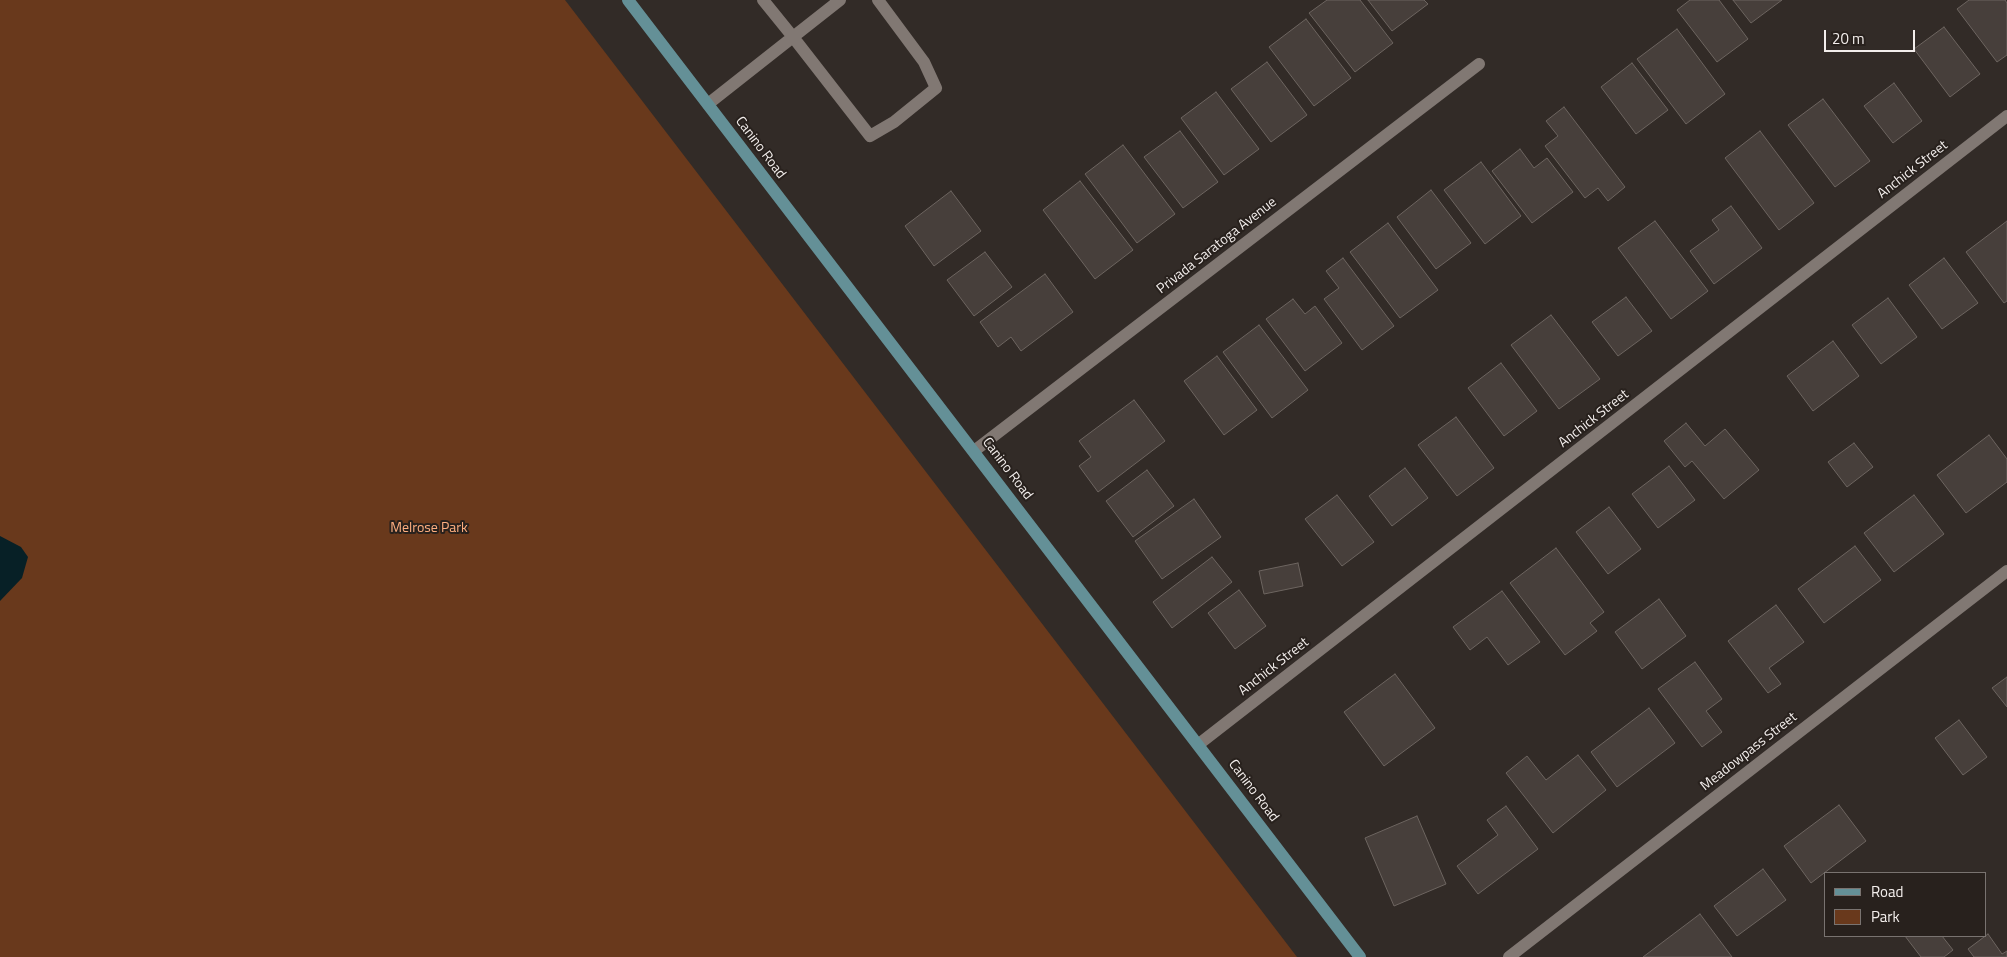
<!DOCTYPE html>
<html>
<head>
<meta charset="utf-8">
<style>
	body { margin:0 }
	#map { position:relative; width:2007px; height:957px; overflow:hidden; background:#322b27; font-family:"Titillium Web",sans-serif }
	canvas { display:block }
	.legend { position:absolute; left:1824px; top:872px; width:162px; height:65px; box-sizing:border-box; background:#28211d; border:1px solid #797370; margin:0; padding:6px 9px; list-style:none; font-size:15px; color:#f3eeec }
	.legend li { display:flex; align-items:center; gap:10px; height:25px }
	.legend b { width:25px; border:1px solid #797370 }
	.scale { position:absolute; left:1824px; top:30px; width:91px; height:22px; box-sizing:border-box; border:2px solid #f3eeec; border-top:0; padding-left:6px; font-size:15px; line-height:18px; white-space:nowrap; color:#f3eeec; -webkit-text-stroke:4px #28211d; paint-order:stroke }
</style>
</head>
<body>
<div id="map">
<canvas width="2007" height="957"></canvas>
<ul class="legend">
<li><b style="height:6px;background:#649097"></b>Road</li>
<li><b style="height:14px;background:#69391c"></b>Park</li>
</ul>
<div class="scale">20 m</div>
</div>
<script>
const ctx = document.querySelector('canvas').getContext('2d');
ctx.lineJoin = 'round';
function fill(path, color) { ctx.fillStyle = color; ctx.fill(path, 'evenodd'); }
const poly = rows => new Path2D(rows.map(r => 'M' + r).join(''));
function trace(path, color, width, dash) { ctx.strokeStyle = color; ctx.lineWidth = width; ctx.lineCap = dash ? 'butt' : 'round'; ctx.setLineDash(dash || []); ctx.stroke(path); }
function write(font, color, halo, rows, align = 'center') {
  ctx.font = font + ' "Titillium Web",sans-serif'; ctx.lineWidth = 4; ctx.setLineDash([]); ctx.textBaseline = 'middle'; ctx.strokeStyle = halo; ctx.fillStyle = color; for (const [text, x, y, turn = 0] of rows) {
    ctx.save(); ctx.translate(x, y); ctx.rotate((+turn || 0) * Math.PI / 180); ctx.textAlign = isNaN(turn) ? turn : align; if (halo) ctx.strokeText(text, 0, 0); ctx.fillText(text, 0, 0); ctx.restore();
  }
}
fill(poly([
	[0,0,565,0,1297,957,0,957]
]), '#69391c');
fill(poly([
	[0,536,21,547,28,557,22,578,0,601]
]), '#072026');
const building = poly([
	[1327,0,1360,0,1393,43,1355,72,1309,13,1327,0],
	[1368,0,1424,0,1428,4,1392,31,1368,0],
	[1690,0,1719,0,1748,39,1717,62,1677,10,1690,0],
	[1733,0,1782,0,1751,23,1733,0],
	[1969,0,2005,0,2007,3,2007,55,1997,62,1957,9,1969,0],
	[1306,19,1351,78,1314,106,1269,47,1306,19],
	[1944,27,1980,74,1950,97,1914,49,1944,27],
	[1677,29,1725,94,1686,124,1637,59,1677,29],
	[1267,62,1307,115,1271,142,1231,89,1267,62],
	[1632,63,1668,110,1636,134,1601,87,1632,63],
	[1894,83,1922,121,1893,143,1864,106,1894,83],
	[1216,92,1259,149,1224,175,1181,118,1216,92],
	[1823,99,1870,161,1835,187,1788,125,1823,99],
	[1564,107,1625,187,1608,201,1598,188,1585,198,1545,146,1558,136,1546,121,1564,107],
	[1180,131,1218,182,1183,208,1144,157,1180,131],
	[1760,131,1814,203,1779,230,1725,158,1760,131],
	[1123,145,1175,214,1137,243,1085,174,1123,145],
	[1520,149,1534,168,1547,158,1573,192,1532,223,1492,171,1520,149],
	[1481,162,1521,216,1485,244,1444,190,1481,162],
	[1080,181,1133,250,1095,279,1043,210,1080,181],
	[1431,190,1471,243,1436,269,1397,217,1431,190],
	[951,191,981,231,934,266,905,226,951,191],
	[1731,206,1762,248,1714,284,1690,251,1719,230,1712,220,1731,206],
	[1655,221,1708,291,1671,319,1618,248,1655,221],
	[2007,221,2007,301,2004,303,1966,252,2007,221],
	[1388,223,1438,290,1400,318,1350,252,1388,223],
	[985,252,1012,287,974,316,947,280,985,252],
	[1343,258,1394,326,1362,350,1324,299,1339,288,1326,271,1343,258],
	[1944,258,1978,303,1942,329,1909,285,1944,258],
	[1045,274,1073,312,1021,351,1011,337,998,347,980,322,1045,274],
	[1626,297,1652,331,1618,356,1592,322,1626,297],
	[1888,298,1917,337,1881,364,1852,325,1888,298],
	[1293,299,1305,314,1315,306,1342,343,1305,371,1266,319,1293,299],
	[1551,315,1600,379,1559,409,1511,345,1551,315],
	[1259,325,1308,390,1272,418,1223,352,1259,325],
	[1833,341,1859,376,1813,411,1787,376,1833,341],
	[1217,356,1257,410,1224,435,1184,381,1217,356],
	[1501,363,1537,411,1504,436,1468,388,1501,363],
	[1134,400,1165,441,1098,492,1079,466,1091,457,1079,441,1134,400],
	[1456,417,1494,468,1457,496,1418,445,1456,417],
	[1686,423,1705,446,1725,429,1759,470,1724,499,1692,461,1685,467,1664,441,1686,423],
	[1989,435,2007,459,2007,482,1966,513,1937,475,1989,435],
	[1854,443,1873,467,1847,487,1828,462,1854,443],
	[1669,466,1695,500,1658,528,1632,494,1669,466],
	[1405,468,1428,498,1392,526,1369,496,1405,468],
	[1147,470,1174,506,1133,537,1106,501,1147,470],
	[1337,495,1374,542,1342,566,1305,519,1337,495],
	[1914,495,1944,534,1894,572,1864,533,1914,495],
	[1194,499,1221,537,1162,579,1135,541,1194,499],
	[1609,507,1641,549,1608,574,1576,532,1609,507],
	[1855,546,1881,580,1824,623,1798,589,1855,546],
	[1556,548,1604,612,1590,623,1597,631,1565,655,1510,583,1556,548],
	[1212,557,1232,582,1172,628,1153,602,1212,557],
	[1298,563,1303,586,1264,594,1259,571,1298,563],
	[1239,590,1266,626,1235,649,1208,613,1239,590],
	[1502,591,1540,642,1508,665,1487,637,1470,650,1453,627,1502,591],
	[1659,599,1686,636,1642,669,1615,632,1659,599],
	[1776,605,1804,642,1769,668,1781,684,1768,693,1728,641,1776,605],
	[1695,662,1722,699,1706,711,1722,732,1702,747,1658,689,1695,662],
	[1395,674,1435,728,1384,766,1344,712,1395,674],
	[2007,677,2007,707,1992,688,2007,677],
	[1649,708,1675,743,1617,787,1591,752,1649,708],
	[1959,720,1987,757,1963,775,1935,738,1959,720],
	[1578,755,1606,790,1553,833,1506,773,1527,756,1546,780,1578,755],
	[1839,805,1866,841,1811,883,1784,846,1839,805],
	[1506,806,1538,849,1478,894,1457,866,1498,835,1487,820,1506,806],
	[1417,816,1446,884,1394,906,1365,838,1417,816],
	[1763,869,1786,900,1737,936,1714,906,1763,869],
	[1700,914,1732,957,1643,957,1700,914],
	[1988,934,2002,954,2007,951,2007,957,1974,957,1968,949,1988,934],
	[1905,936,1942,936,1953,950,1944,957,1921,957,1905,936]
]);
fill(building, '#473f3b');
trace(building, '#6d6560', 1);
trace(poly([
	[840,0,793,37,870,136,894,122,936,88,924,62,878,0],
	[708,104,793,37,763,0]
]), '#817873', 12);
trace(poly([
	[974,451,1479,64],
	[1199,744,2007,116],
	[1509,957,2007,571]
]), '#817873', 12);
trace(poly([
	[628,0,1360,957]
]), '#649097', 12);
write('14px', '#f3eeec', '#28211d', [
	["Canino Road",760,148,53],
	["Anchick Street",1913,170,-38],
	["Privada Saratoga Avenue",1217,246,-38],
	["Anchick Street",1594,419,-38],
	["Canino Road",1007,469,53],
	["Anchick Street",1274,667,-38],
	["Meadowpass Street",1749,752,-38],
	["Canino Road",1253,791,53]
]);
write('14px', '#feaf80', '#28211d', [
	["Melrose Park",429,529]
]);
</script>
</body>
</html>
